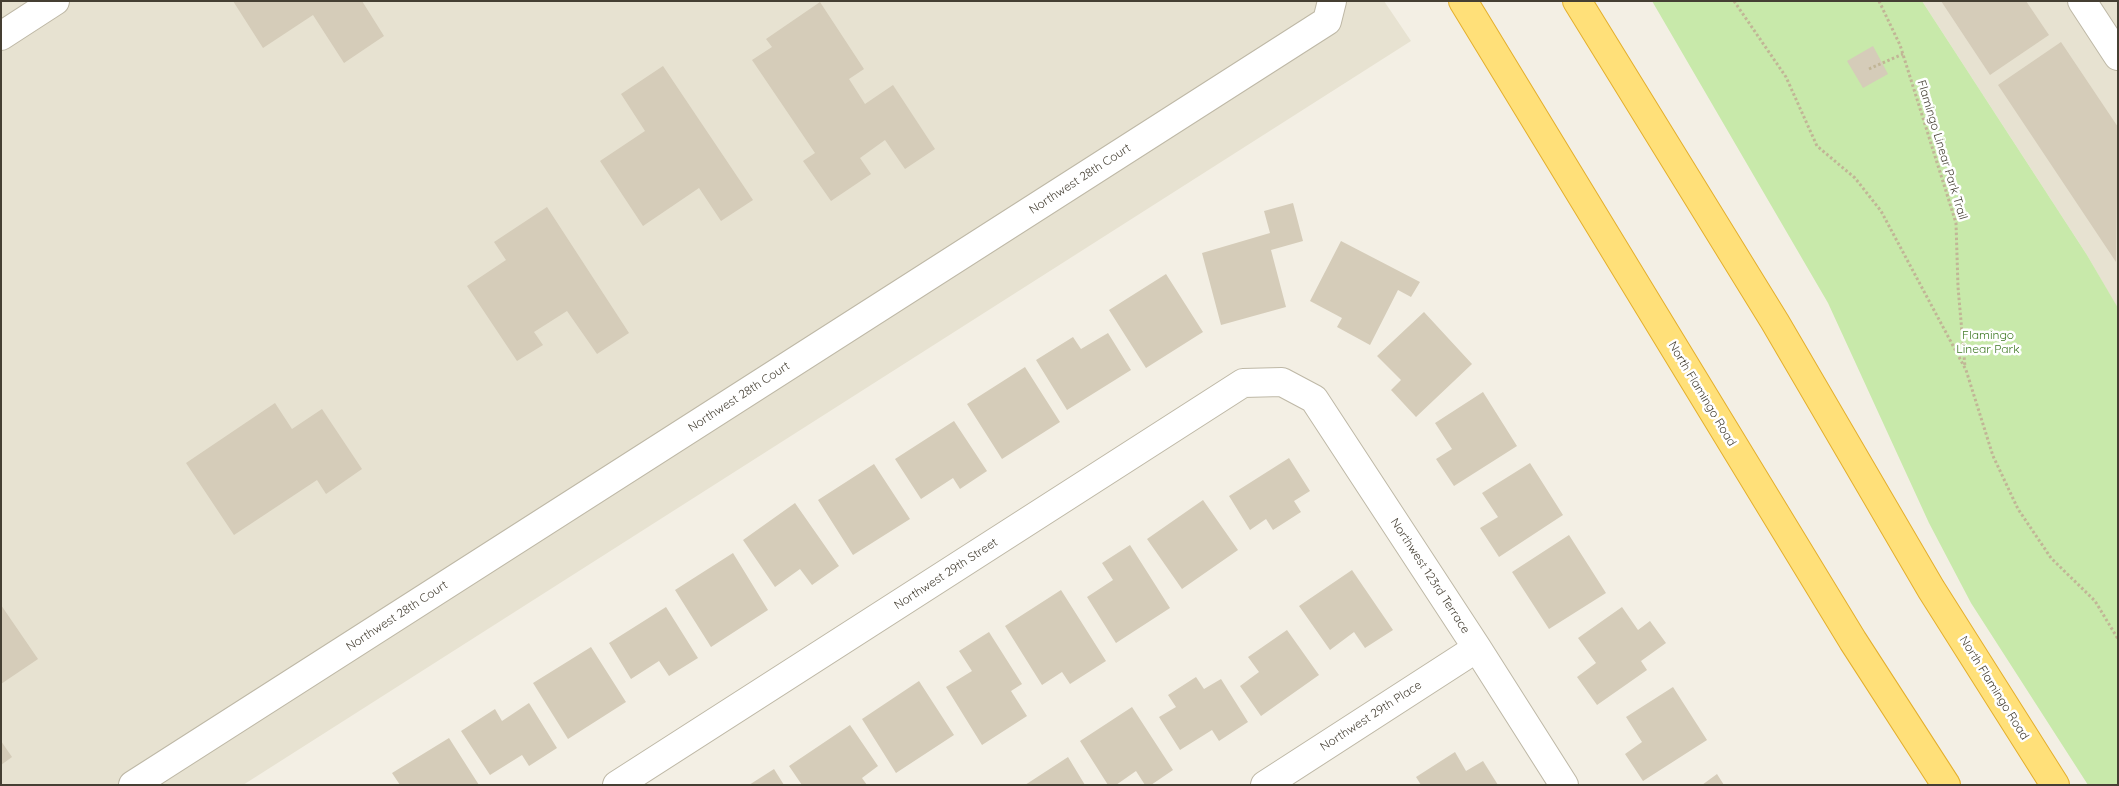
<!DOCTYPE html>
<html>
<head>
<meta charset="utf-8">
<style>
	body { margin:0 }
	#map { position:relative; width:2119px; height:786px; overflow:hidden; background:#f3efe4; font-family:Quicksand,sans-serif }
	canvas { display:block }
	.frame { position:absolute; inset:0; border:2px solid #453f33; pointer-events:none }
</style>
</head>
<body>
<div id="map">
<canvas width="2119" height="786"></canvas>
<div class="frame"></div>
</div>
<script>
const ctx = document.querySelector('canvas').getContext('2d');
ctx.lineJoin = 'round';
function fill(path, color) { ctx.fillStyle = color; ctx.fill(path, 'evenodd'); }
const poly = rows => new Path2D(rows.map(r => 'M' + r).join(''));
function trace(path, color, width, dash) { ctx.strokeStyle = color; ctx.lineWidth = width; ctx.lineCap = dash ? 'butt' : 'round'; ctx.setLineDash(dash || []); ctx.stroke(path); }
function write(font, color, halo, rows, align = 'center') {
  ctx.font = font + ' Quicksand,sans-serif'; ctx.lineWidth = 5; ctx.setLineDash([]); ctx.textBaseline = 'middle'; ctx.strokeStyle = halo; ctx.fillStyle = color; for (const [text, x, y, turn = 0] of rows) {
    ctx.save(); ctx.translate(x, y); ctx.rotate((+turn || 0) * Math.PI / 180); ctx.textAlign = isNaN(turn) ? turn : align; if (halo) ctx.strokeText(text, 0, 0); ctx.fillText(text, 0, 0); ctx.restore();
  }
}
fill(poly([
	[1,1,1384,1,1411,41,243,785,1,785],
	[1922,1,2118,1,2118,309,2087,255]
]), '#e7e2d1');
fill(poly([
	[1652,1,1922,1,2087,255,2118,308,2118,785,2088,785,1971,603,1929,523,1828,303]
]), '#c8e9aa');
fill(poly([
	[233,1,362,1,384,36,344,63,313,15,263,48],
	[1941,1,2026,1,2049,35,1990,75],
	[820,2,864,69,849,79,865,104,893,85,935,149,905,169,885,140,860,158,871,174,831,201,803,161,815,153,752,60,772,47,766,39],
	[2061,42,2118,127,2116,262,1998,85],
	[1873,46,1888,74,1863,88,1847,61],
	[663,66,753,200,721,221,699,188,643,226,600,161,645,131,621,94],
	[1293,203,1303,241,1271,250,1286,307,1221,325,1202,253,1270,233,1264,211],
	[547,207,629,333,597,354,567,311,534,332,543,345,517,361,467,286,506,260,494,242],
	[1341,241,1420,282,1411,297,1398,290,1370,345,1337,327,1342,318,1310,301],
	[1166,274,1203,332,1146,368,1109,310],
	[1424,312,1472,364,1416,417,1391,390,1401,380,1377,356],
	[1108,333,1131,370,1067,410,1036,360,1073,337,1081,349],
	[1025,367,1060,422,1002,459,967,404],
	[1483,392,1517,446,1454,486,1436,459,1452,449,1435,423],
	[275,403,292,429,322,409,362,469,326,494,317,480,234,535,186,463],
	[954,421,987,471,960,489,953,478,921,499,895,459],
	[1289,458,1310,491,1294,501,1301,512,1273,530,1266,519,1250,530,1229,496],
	[1530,463,1563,515,1499,557,1480,528,1498,517,1482,493],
	[874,464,910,519,853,555,818,500],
	[1203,500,1238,550,1182,589,1147,539],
	[795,503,839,566,812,585,800,569,775,587,743,540],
	[1569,535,1606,593,1549,629,1512,572],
	[1130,545,1170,608,1116,643,1087,597,1113,580,1102,563],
	[733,553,768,610,711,647,675,590],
	[1352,570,1393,630,1365,648,1354,632,1330,650,1299,606],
	[1061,590,1106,661,1070,684,1062,672,1042,685,1005,626],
	[1,605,38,659,1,684],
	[666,607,698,658,669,676,659,661,631,679,609,643],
	[1622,607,1638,630,1650,621,1666,643,1641,661,1647,670,1597,705,1577,677,1596,663,1578,638],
	[1287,630,1319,675,1261,716,1240,686,1259,672,1248,657],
	[989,632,1022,684,1011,691,1027,716,982,745,946,687,972,671,959,651],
	[591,647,626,702,568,739,533,683],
	[1196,677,1204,689,1221,679,1248,722,1219,741,1212,730,1180,750,1159,717,1176,707,1168,695],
	[919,681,954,735,896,773,862,719],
	[1673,687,1707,740,1643,781,1625,754,1642,742,1626,717],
	[529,703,557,748,529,766,522,755,490,775,461,731,495,709,502,721],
	[1132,707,1173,770,1151,785,1145,785,1136,771,1116,785,1108,785,1080,741],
	[850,725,878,766,862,778,867,785,802,785,789,766],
	[449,738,479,785,400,785,392,773],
	[1,741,12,757,1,765],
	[1455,752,1466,771,1483,761,1498,785,1421,785,1416,777],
	[1068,757,1085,785,1025,785],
	[774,769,784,785,749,785],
	[1717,774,1724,785,1702,785]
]), '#d5ccb9');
const minor = poly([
	[2082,1,2118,56],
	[1,36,55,1],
	[133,785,1327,21,1332,1],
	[617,785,1243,383,1282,382,1314,399,1477,648,1564,785],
	[1265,785,1477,648]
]);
const trunk = poly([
	[1463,1,1853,641,1946,785],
	[1577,1,1775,322,1931,589,2055,785]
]);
trace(minor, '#beb8a6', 30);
trace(trunk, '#e4af2c', 30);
trace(poly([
	[1734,1,1786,77,1817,146,1855,178,1881,211,1966,370,1993,456,2018,509,2051,558,2095,601,2118,639],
	[1879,1,1900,45,1956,223,1958,287,1965,367],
	[1869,69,1903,54]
]), '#c1b596', 3, [2.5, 2.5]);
trace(minor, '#fff', 28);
trace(trunk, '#ffe079', 28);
write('12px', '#453f33', '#fff', [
	["Flamingo Linear Park Trail",1942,150,73],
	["Northwest 28th Court",1080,179,-33],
	["North Flamingo Road",1702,394,59],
	["Northwest 28th Court",739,397,-33],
	["Northwest 29th Street",946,574,-33],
	["Northwest 123rd Terrace",1430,576,57],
	["Northwest 28th Court",397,616,-33],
	["North Flamingo Road",1994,688,58],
	["Northwest 29th Place",1371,716,-33]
]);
write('12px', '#3e7924', '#fff', [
	["Flamingo",1988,335],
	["Linear Park",1988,349]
]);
</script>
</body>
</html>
